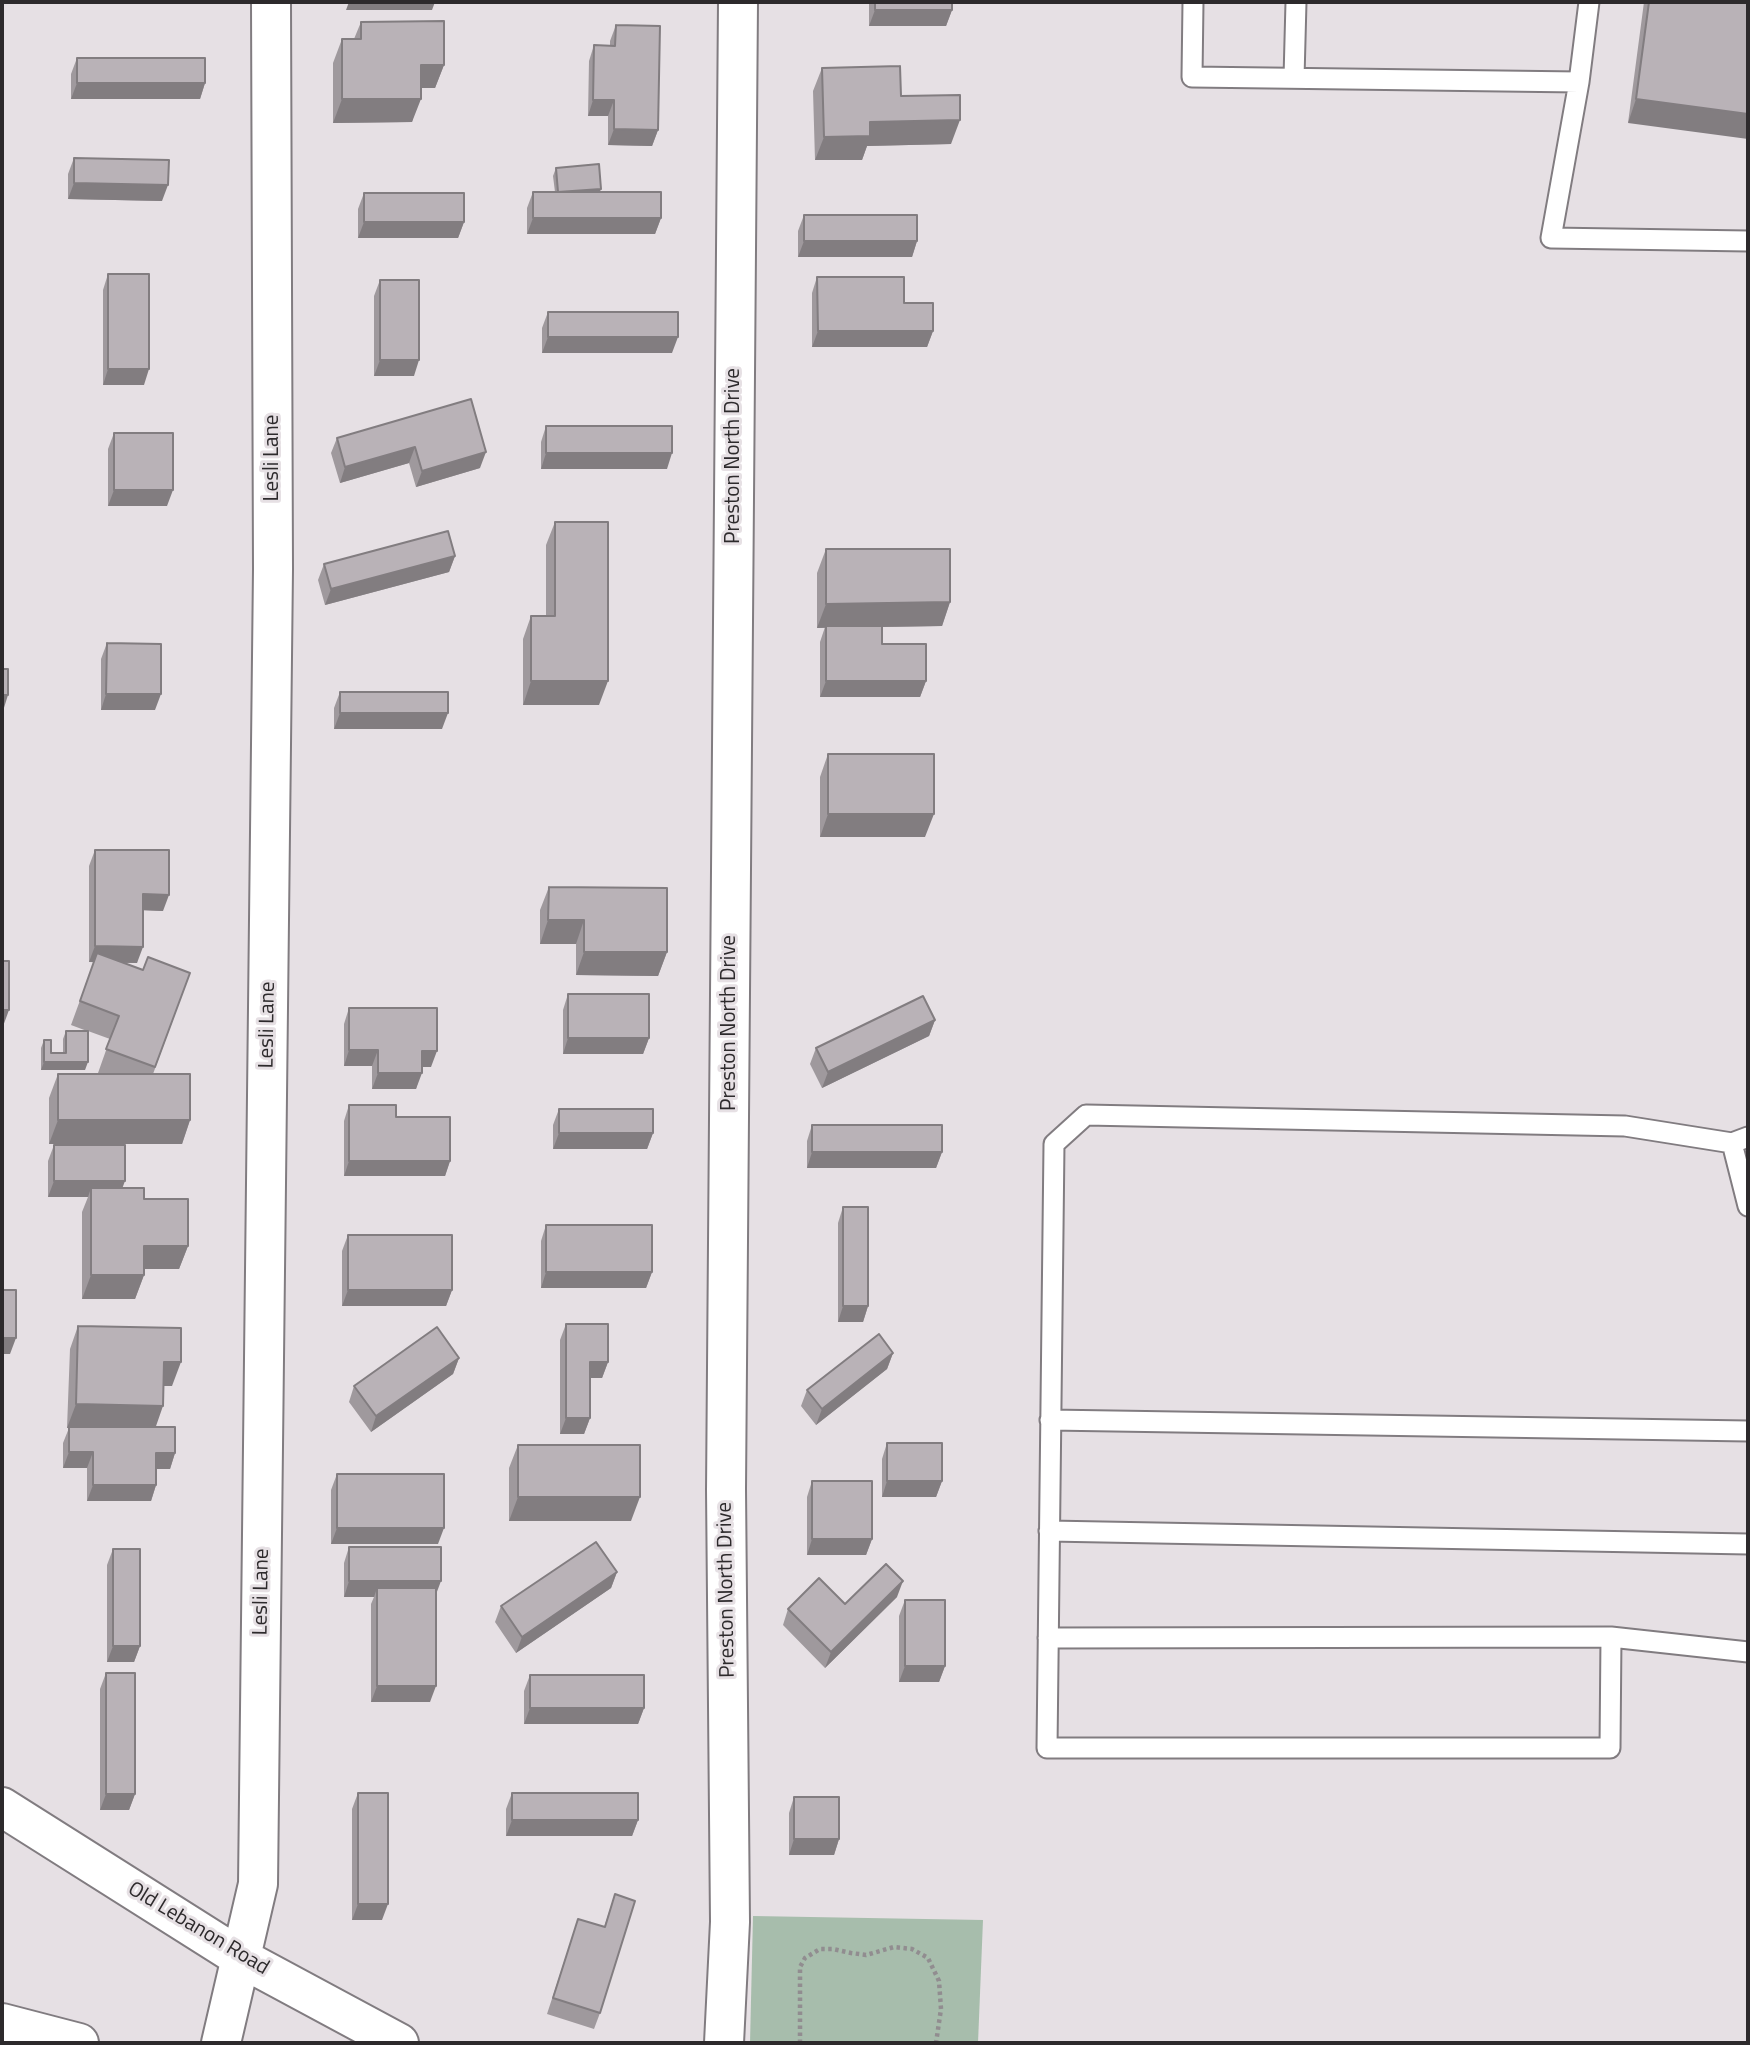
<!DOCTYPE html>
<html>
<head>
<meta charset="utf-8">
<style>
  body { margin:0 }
  #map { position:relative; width:1750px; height:2045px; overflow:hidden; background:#e6e0e4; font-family:"Titillium Web",sans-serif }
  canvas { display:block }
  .frame { position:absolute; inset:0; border:4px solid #2d2a2c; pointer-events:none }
</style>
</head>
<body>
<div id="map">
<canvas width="1750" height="2045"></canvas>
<div class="frame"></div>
</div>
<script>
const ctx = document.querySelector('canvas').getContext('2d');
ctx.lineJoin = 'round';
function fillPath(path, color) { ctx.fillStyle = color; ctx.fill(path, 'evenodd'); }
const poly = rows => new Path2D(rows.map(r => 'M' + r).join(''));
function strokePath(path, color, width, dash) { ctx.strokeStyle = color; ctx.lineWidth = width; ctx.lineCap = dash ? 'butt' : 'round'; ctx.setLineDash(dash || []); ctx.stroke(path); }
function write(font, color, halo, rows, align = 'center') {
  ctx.font = font + ' "Titillium Web",sans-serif'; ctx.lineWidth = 6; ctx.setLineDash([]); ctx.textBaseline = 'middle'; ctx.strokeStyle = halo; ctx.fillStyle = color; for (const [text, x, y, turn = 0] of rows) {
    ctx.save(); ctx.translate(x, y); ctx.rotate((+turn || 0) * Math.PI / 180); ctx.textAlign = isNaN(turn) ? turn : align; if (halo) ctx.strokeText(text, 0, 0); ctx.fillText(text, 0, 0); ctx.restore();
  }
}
fillPath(poly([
  [753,1916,983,1920,978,2043,750,2043]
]), '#a7bdac');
const lane = poly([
  [1193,2,1192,77,1579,82],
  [1589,2,1579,82,1551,238,1748,241],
  [1294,78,1296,2],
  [1748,1137,1732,1143,1748,1206],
  [1732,1143,1625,1126,1086,1115,1054,1144,1047,1748,1610,1748,1611,1637,1748,1652],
  [1050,1420,1748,1431],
  [1049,1531,1748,1544],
  [1048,1638,1611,1637]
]);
const street = poly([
  [2,1807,241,1958,399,2043],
  [221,2043,258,1884,273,569,271,2],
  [724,2043,730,1922,726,1489,738,2]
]);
const secondary = poly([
  [2,2023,79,2043]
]);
strokePath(lane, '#817c80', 23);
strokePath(street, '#817c80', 42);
strokePath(secondary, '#817c80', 42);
strokePath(poly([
  [800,2043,800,1967,805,1958,820,1949,833,1949,851,1953,866,1955,894,1947,912,1949,928,1958,939,1981,941,2009,936,2043]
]), '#918d90', 4.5, [3.5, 3.5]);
strokePath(lane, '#fff', 19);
strokePath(street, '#fff', 38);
strokePath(secondary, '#fff', 38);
fillPath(poly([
  [869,2,952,2,952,10,946,26,869,26],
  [1644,2,1748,2,1628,123],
  [361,22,444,65,435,88,421,88,412,122,333,123,333,63,342,39,354,39],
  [616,25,658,130,652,146,608,145,608,116,588,116,589,61,594,45,610,46,610,41],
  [77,58,205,83,200,99,71,99,71,74],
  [822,68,901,96,951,144,867,146,862,160,815,160,813,91],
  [74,158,162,201,68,199,68,174],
  [556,168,600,192,661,218,655,234,527,234,527,208,533,192,555,192,553,176],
  [364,193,464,222,458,238,358,238,358,209],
  [804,215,917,241,912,257,798,257,798,231],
  [108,274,144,385,103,385,103,290],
  [817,277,904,303,933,331,927,347,812,347,812,293],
  [380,280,414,376,374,376,374,296],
  [548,312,672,353,542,353,542,328],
  [471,399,480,468,416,487,409,463,340,483,331,453,337,438],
  [546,426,667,469,541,469,541,442],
  [114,433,167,506,108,506,108,449],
  [555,522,599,705,523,705,523,639,531,616,546,616,546,545],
  [826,549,950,602,942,626,882,627,882,644,926,681,920,697,820,697,820,642,825,627,817,628,817,573],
  [455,556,449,572,325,605,318,580,324,564],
  [107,643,155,710,101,710,101,659],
  [340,692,442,729,334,729,334,708],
  [828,754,925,837,820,837,820,777],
  [95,850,163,911,143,910,137,963,124,963,143,970,190,973,153,1074,190,1120,182,1144,49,1144,49,1098,58,1074,101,1074,98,1073,110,1039,88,1031,85,1070,41,1070,41,1048,44,1040,51,1053,63,1053,63,1039,66,1031,87,1031,71,1025,94,962,89,962,89,866],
  [549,887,667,952,658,976,576,975,576,944,540,944,540,910],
  [568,994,649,1038,643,1054,563,1054,563,1010],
  [349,1008,431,1067,422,1067,416,1089,372,1089,372,1066,344,1066,344,1024],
  [935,1020,929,1036,822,1088,810,1064,816,1048],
  [349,1105,396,1117,450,1161,445,1176,344,1176,344,1121],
  [559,1109,653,1133,647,1149,553,1149,553,1125],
  [812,1125,942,1152,936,1168,807,1168,807,1141],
  [54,1145,122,1188,144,1199,188,1246,179,1269,144,1269,144,1275,135,1299,82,1299,82,1212,88,1197,48,1197,48,1161],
  [843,1207,868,1306,863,1322,838,1322,838,1223],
  [546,1225,652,1272,646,1288,541,1288,541,1241],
  [348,1235,452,1290,446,1306,342,1306,342,1251],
  [566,1324,608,1362,602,1378,590,1378,590,1418,584,1434,560,1434,560,1340],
  [78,1326,172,1386,164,1386,155,1427,175,1453,170,1469,156,1469,156,1485,151,1501,87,1501,87,1468,63,1468,63,1443,69,1428,67,1428,70,1349],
  [893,1353,887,1369,816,1425,801,1406,807,1390],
  [459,1358,453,1374,371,1432,349,1402,354,1386],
  [887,1443,942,1481,936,1497,882,1497,882,1459],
  [518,1445,631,1521,509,1521,509,1468],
  [337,1474,438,1544,331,1544,331,1490],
  [812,1481,872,1539,866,1555,807,1555,807,1497],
  [349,1547,436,1597,430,1702,371,1702,371,1604,374,1597,344,1597,344,1563],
  [113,1549,140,1646,134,1662,107,1662,107,1565],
  [617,1572,611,1588,516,1653,495,1622,501,1606],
  [897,1597,825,1668,783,1625,788,1609,845,1604],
  [905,1600,945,1666,939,1682,899,1682,899,1616],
  [106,1673,135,1794,129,1810,100,1810,100,1689],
  [530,1675,644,1708,638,1724,524,1724,524,1691],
  [358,1793,382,1920,352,1920,352,1809],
  [512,1793,638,1820,632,1836,506,1836,506,1809],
  [794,1797,839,1839,834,1855,789,1855,789,1813],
  [615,1894,600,2013,594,2029,547,2014,578,1919,604,1927]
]), '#9f999d');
fillPath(poly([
  [349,2,435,2,432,10,346,10],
  [875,10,952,10,946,26,869,26],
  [421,65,444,65,435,88,412,88],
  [77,83,205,83,200,99,71,99],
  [342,99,421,99,412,122,333,123],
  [1636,99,1748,114,1748,139,1628,123],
  [593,100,614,100,608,116,588,116],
  [960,120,951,144,867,146,862,160,815,160,824,137,870,122],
  [614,129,658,130,652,146,608,145],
  [74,183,168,185,162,201,68,199],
  [601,189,598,197,558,192],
  [533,218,661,218,655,234,527,234],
  [364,222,464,222,458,238,358,238],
  [804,241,917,241,912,257,798,257],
  [818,331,933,331,927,347,812,347],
  [548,337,678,337,672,353,542,353],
  [380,360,419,360,414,376,374,376],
  [108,369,149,369,144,385,103,385],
  [415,447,409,463,340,483,345,467],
  [486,452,480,468,416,487,422,471],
  [546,453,672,453,667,469,541,469],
  [114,490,173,490,167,506,108,506],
  [455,556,449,572,325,605,331,589],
  [950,602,942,626,817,628,826,604],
  [531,681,608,681,599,705,523,705],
  [826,681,926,681,920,697,820,697],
  [106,694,161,694,155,710,101,710],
  [2,695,8,695,3,711,2,711],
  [340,713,448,713,442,729,334,729],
  [828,814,934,814,925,837,820,837],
  [143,894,169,895,163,911,137,910],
  [548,920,584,920,576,944,540,944],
  [95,946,143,947,137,963,89,962],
  [584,952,667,952,658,976,576,975],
  [2,1010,9,1010,2,1029],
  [935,1020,929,1036,822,1088,828,1072],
  [568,1038,649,1038,643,1054,563,1054],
  [349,1050,378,1050,372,1066,344,1066],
  [422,1051,437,1051,431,1067,416,1067],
  [44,1062,88,1062,85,1070,41,1070],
  [378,1073,422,1073,416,1089,372,1089],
  [58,1120,190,1120,182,1144,49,1144],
  [559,1133,653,1133,647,1149,553,1149],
  [812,1152,942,1152,936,1168,807,1168],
  [349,1161,450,1161,445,1176,344,1176],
  [54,1181,125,1181,119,1197,91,1188,88,1197,48,1197],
  [144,1246,188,1246,179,1269,135,1269],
  [546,1272,652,1272,646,1288,541,1288],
  [91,1275,144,1275,135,1299,82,1299],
  [348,1290,452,1290,446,1306,342,1306],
  [843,1306,868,1306,863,1322,838,1322],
  [2,1338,16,1338,10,1354,2,1354],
  [893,1353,887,1369,816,1425,822,1409],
  [459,1358,453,1374,371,1432,376,1416],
  [164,1362,181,1362,172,1386,155,1386],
  [590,1362,608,1362,602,1378,584,1378],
  [76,1404,163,1406,155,1429,67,1428],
  [566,1418,590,1418,584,1434,560,1434],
  [69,1452,93,1452,87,1468,63,1468],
  [156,1453,175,1453,170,1469,151,1469],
  [887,1481,942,1481,936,1497,882,1497],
  [93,1485,156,1485,151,1501,87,1501],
  [518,1497,640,1497,631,1521,509,1521],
  [337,1528,444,1528,438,1544,331,1544],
  [812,1539,872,1539,866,1555,807,1555],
  [617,1572,611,1588,516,1653,522,1637],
  [349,1581,441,1581,435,1597,377,1588,374,1597,344,1597],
  [903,1581,897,1597,825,1668,831,1652],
  [113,1646,140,1646,134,1662,107,1662],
  [905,1666,945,1666,939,1682,899,1682],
  [377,1686,436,1686,430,1702,371,1702],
  [530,1708,644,1708,638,1724,524,1724],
  [106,1794,135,1794,129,1810,100,1810],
  [512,1820,638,1820,632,1836,506,1836],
  [794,1839,839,1839,834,1855,789,1855],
  [358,1904,388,1904,382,1920,352,1920]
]), '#827d80');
const building = poly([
  [875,2,952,2,952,10,875,10,875,2],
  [1649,2,1748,2,1748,114,1636,99,1649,2],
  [444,21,444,65,421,65,421,99,342,99,342,39,361,39,361,22,444,21],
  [616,25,660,26,658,130,614,129,614,100,593,100,594,45,615,46,616,25],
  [77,58,205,58,205,83,77,83,77,58],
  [900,66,901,96,960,95,960,120,870,122,870,136,824,137,822,68,900,66],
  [74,158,169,160,168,185,74,183,74,158],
  [599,164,601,189,558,192,556,168,599,164],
  [533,192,661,192,661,218,533,218,533,192],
  [364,193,464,193,464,222,364,222,364,193],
  [804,215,917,215,917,241,804,241,804,215],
  [108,274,149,274,149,369,108,369,108,274],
  [817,277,904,277,904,303,933,303,933,331,818,331,817,277],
  [380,280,419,280,419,360,380,360,380,280],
  [548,312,678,312,678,337,548,337,548,312],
  [471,399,486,452,422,471,415,447,345,467,337,438,471,399],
  [546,426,672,426,672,453,546,453,546,426],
  [114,433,173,433,173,490,114,490,114,433],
  [555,522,608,522,608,681,531,681,531,616,555,616,555,522],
  [448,531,455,556,331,589,324,564,448,531],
  [826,549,950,549,950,602,826,604,826,549],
  [826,626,882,626,882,644,926,644,926,681,826,681,826,626],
  [107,643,161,644,161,694,106,694,107,643],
  [2,669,8,669,8,695,2,695,2,669],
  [340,692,448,692,448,713,340,713,340,692],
  [828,754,934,754,934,814,828,814,828,754],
  [95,850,169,850,169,895,143,894,143,947,95,946,95,850],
  [549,887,667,888,667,952,584,952,584,920,548,920,549,887],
  [97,953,143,970,148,957,190,973,155,1067,106,1049,119,1016,80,1001,97,953],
  [2,961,9,961,9,1010,2,1010,2,961],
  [568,994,649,994,649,1038,568,1038,568,994],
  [923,996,935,1020,828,1072,816,1048,923,996],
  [349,1008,437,1008,437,1051,422,1051,422,1073,378,1073,378,1050,349,1050,349,1008],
  [2,1030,3,1030,3,1063,2,1063,2,1030],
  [66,1031,88,1031,88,1062,44,1062,44,1040,51,1040,51,1053,66,1053,66,1031],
  [58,1074,190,1074,190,1120,58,1120,58,1074],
  [349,1105,396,1105,396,1117,450,1117,450,1161,349,1161,349,1105],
  [559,1109,653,1109,653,1133,559,1133,559,1109],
  [812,1125,942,1125,942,1152,812,1152,812,1125],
  [54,1145,125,1145,125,1181,54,1181,54,1145],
  [91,1188,144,1188,144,1199,188,1199,188,1246,144,1246,144,1275,91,1275,91,1188],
  [843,1207,868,1207,868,1306,843,1306,843,1207],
  [546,1225,652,1225,652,1272,546,1272,546,1225],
  [348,1235,452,1235,452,1290,348,1290,348,1235],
  [2,1290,16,1290,16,1338,2,1338,2,1290],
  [566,1324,608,1324,608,1362,590,1362,590,1418,566,1418,566,1324],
  [78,1326,181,1328,181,1362,164,1362,163,1406,76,1404,78,1326],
  [437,1327,459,1358,376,1416,354,1386,437,1327],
  [879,1334,893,1353,822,1409,807,1390,879,1334],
  [69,1427,175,1427,175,1453,156,1453,156,1485,93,1485,93,1452,69,1452,69,1427],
  [887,1443,942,1443,942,1481,887,1481,887,1443],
  [518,1445,640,1445,640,1497,518,1497,518,1445],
  [337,1474,444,1474,444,1528,337,1528,337,1474],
  [812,1481,872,1481,872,1539,812,1539,812,1481],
  [596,1542,617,1572,522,1637,501,1606,596,1542],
  [349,1547,441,1547,441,1581,349,1581,349,1547],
  [113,1549,140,1549,140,1646,113,1646,113,1549],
  [886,1564,903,1581,831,1652,788,1609,819,1578,845,1604,886,1564],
  [377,1588,436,1588,436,1686,377,1686,377,1588],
  [905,1600,945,1600,945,1666,905,1666,905,1600],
  [106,1673,135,1673,135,1794,106,1794,106,1673],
  [530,1675,644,1675,644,1708,530,1708,530,1675],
  [358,1793,388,1793,388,1904,358,1904,358,1793],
  [512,1793,638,1793,638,1820,512,1820,512,1793],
  [794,1797,839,1797,839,1839,794,1839,794,1797],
  [615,1894,635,1901,600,2013,553,1998,578,1919,605,1927,615,1894]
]);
fillPath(building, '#b9b2b7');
strokePath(building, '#827d80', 2);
write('21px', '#2d2a2c', '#e6e0e4', [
  ["Preston North Drive",734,456,-90],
  ["Lesli Lane",273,458,-90],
  ["Preston North Drive",730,1023,-90],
  ["Lesli Lane",268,1025,-89],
  ["Preston North Drive",727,1590,-91],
  ["Lesli Lane",262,1592,-89],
  ["Old Lebanon Road",198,1929,31]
]);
</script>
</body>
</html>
